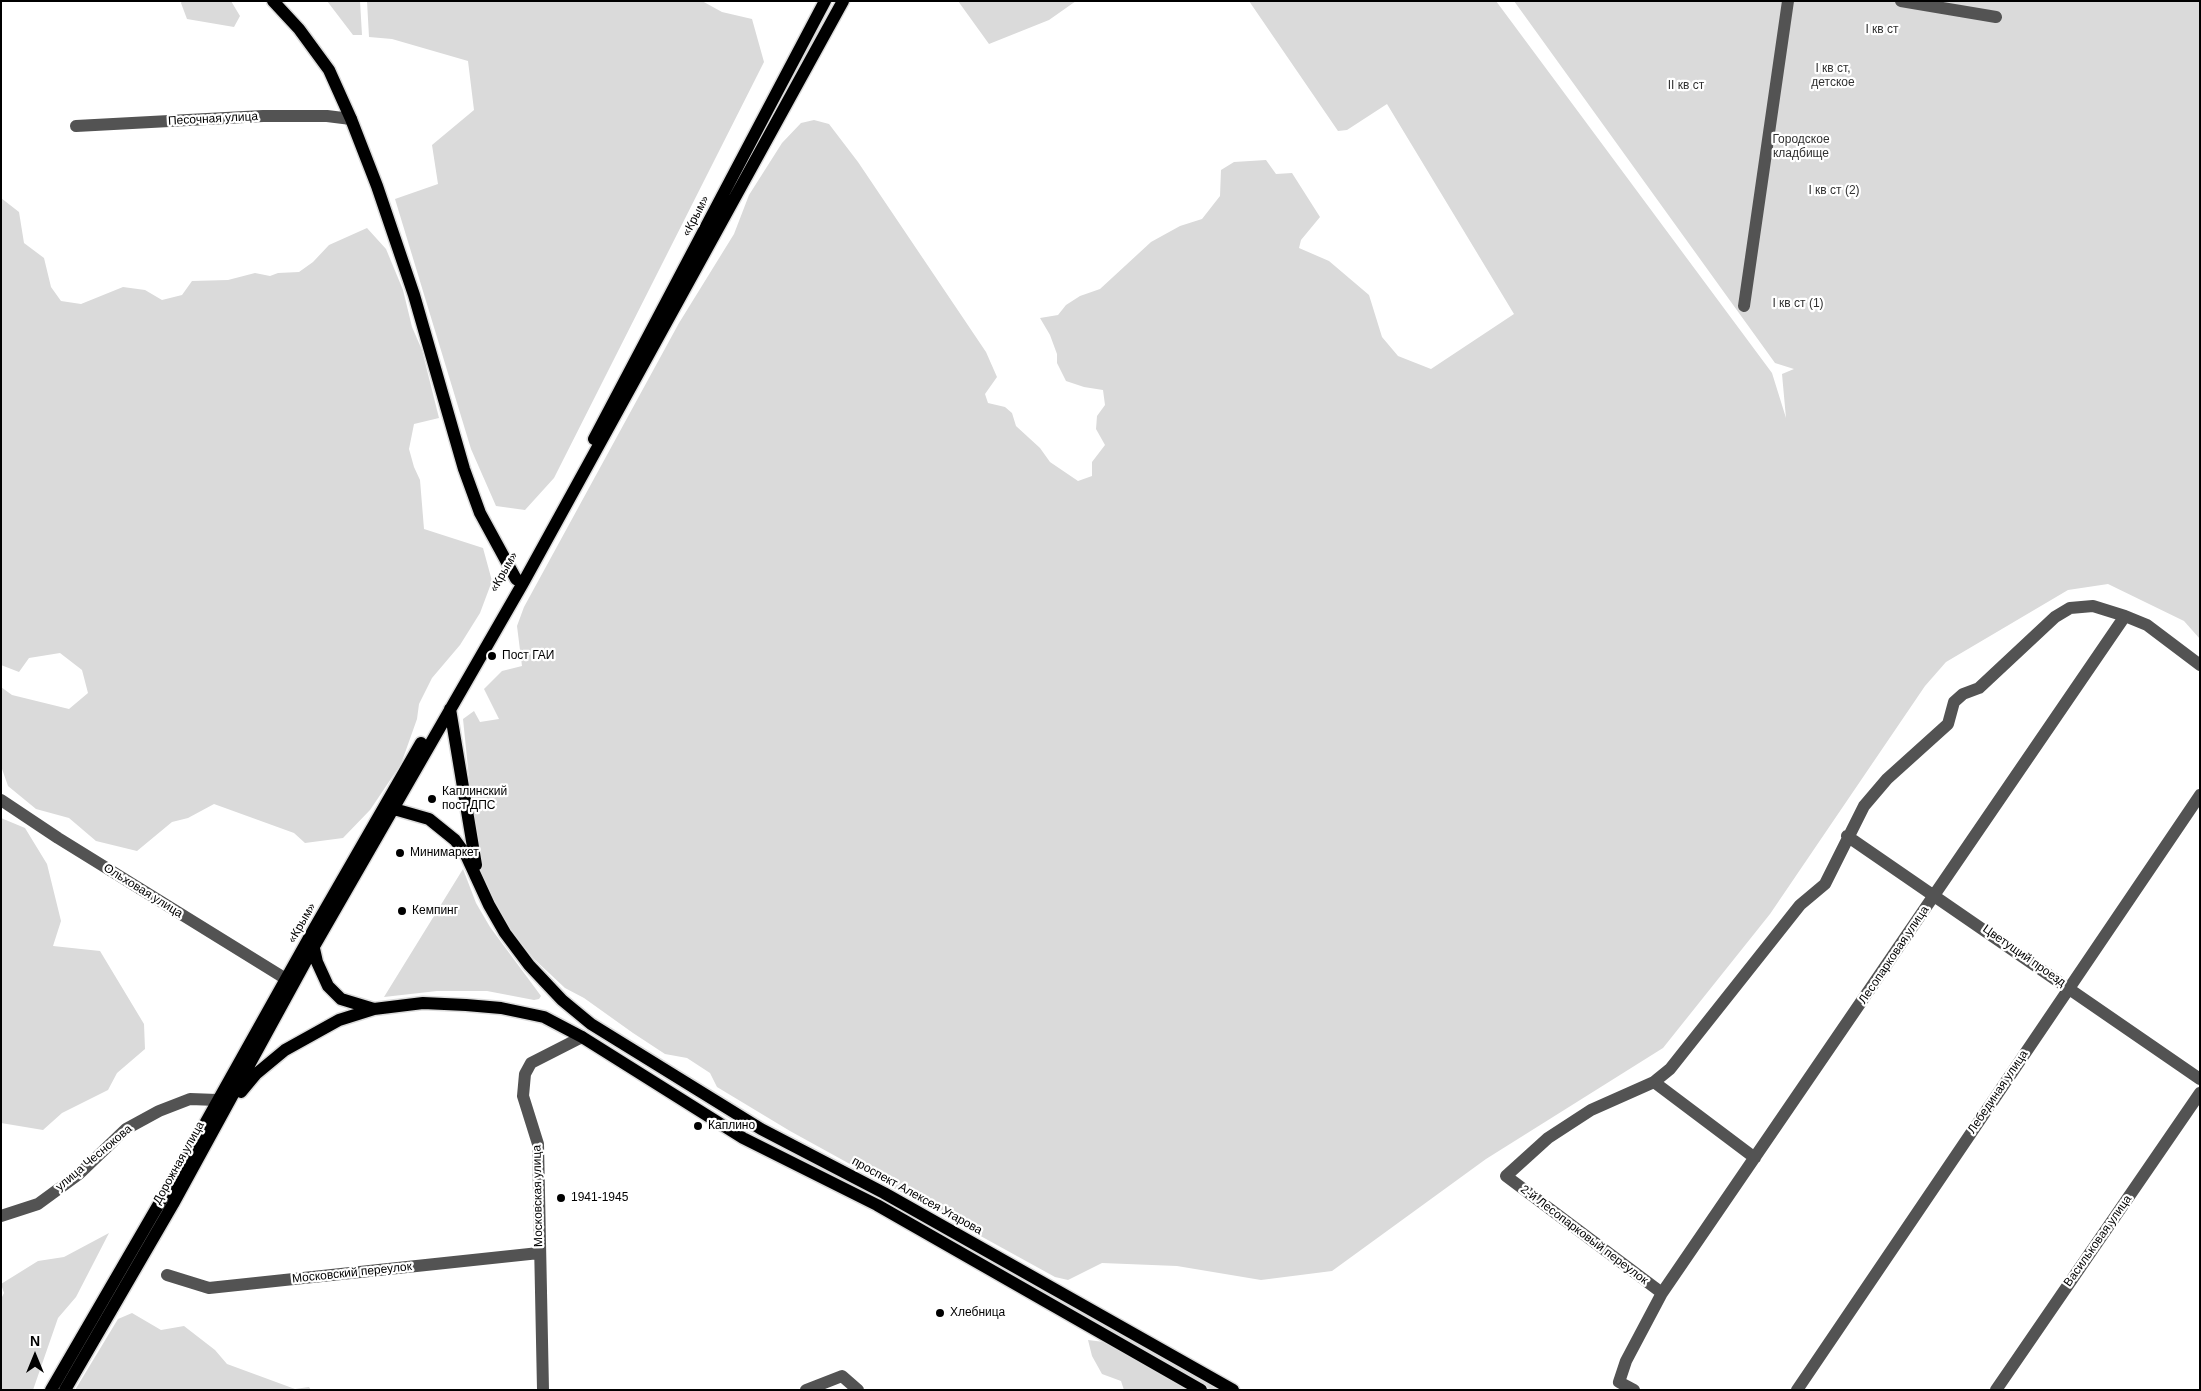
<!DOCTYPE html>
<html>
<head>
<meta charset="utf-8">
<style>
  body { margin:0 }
  #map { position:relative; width:2201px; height:1391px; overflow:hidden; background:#fff; font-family:Helvetica,sans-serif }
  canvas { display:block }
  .frame { position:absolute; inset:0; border:2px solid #000; pointer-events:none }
  .north { position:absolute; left:10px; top:1331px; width:50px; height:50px; -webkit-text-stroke:4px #fff; paint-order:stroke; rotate:0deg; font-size:14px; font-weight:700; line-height:20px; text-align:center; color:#000 }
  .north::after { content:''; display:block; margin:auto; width:18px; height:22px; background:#000; clip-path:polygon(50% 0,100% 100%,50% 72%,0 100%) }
</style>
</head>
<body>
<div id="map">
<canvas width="2201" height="1391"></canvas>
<div class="frame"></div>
<div class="north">N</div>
</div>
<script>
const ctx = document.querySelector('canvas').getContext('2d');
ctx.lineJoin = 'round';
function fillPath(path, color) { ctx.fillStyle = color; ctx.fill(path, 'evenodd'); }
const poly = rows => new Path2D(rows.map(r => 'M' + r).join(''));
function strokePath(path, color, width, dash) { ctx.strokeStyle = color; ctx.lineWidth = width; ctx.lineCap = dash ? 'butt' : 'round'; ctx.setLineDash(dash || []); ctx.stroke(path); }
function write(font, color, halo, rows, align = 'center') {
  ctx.font = font + ' Helvetica,sans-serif'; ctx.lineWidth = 4.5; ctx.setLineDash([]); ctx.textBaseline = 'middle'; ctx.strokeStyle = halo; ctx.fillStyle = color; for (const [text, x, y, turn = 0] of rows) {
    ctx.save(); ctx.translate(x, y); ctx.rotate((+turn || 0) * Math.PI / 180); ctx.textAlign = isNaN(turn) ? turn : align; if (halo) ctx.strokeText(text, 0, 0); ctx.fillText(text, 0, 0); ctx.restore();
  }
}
fillPath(poly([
  [182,1,231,1,240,16,234,27,187,19,181,3],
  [327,1,360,1,362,35,353,35],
  [367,1,702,1,722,12,752,19,764,62,554,478,525,510,496,506,471,449,395,199,438,184,432,145,474,110,468,61,392,39,369,37],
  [958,1,1076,1,1049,20,989,44],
  [1249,1,1496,1,1772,373,1786,418,1782,374,1794,369,1775,363,1514,1,2200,1,2200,639,2184,621,2108,584,2068,590,1946,662,1925,686,1770,914,1663,1048,1486,1159,1332,1271,1261,1280,1177,1266,1102,1263,1068,1280,1055,1277,790,1131,717,1087,710,1073,687,1058,665,1054,633,1033,584,998,565,988,534,959,502,919,488,893,478,866,463,719,474,711,480,722,499,719,484,689,502,671,522,666,517,626,524,607,679,323,734,234,749,195,782,143,801,123,814,120,829,124,858,162,986,352,997,377,985,394,988,403,1005,407,1012,413,1016,426,1040,448,1050,462,1078,481,1092,476,1092,462,1105,445,1096,429,1097,416,1105,405,1103,390,1084,387,1066,381,1057,363,1057,354,1050,335,1040,318,1058,315,1066,305,1080,296,1100,289,1151,242,1180,226,1202,219,1220,196,1221,170,1234,162,1266,160,1276,174,1292,173,1320,217,1301,240,1299,248,1329,261,1369,295,1382,337,1398,356,1431,369,1514,314,1387,104,1347,130,1338,131],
  [1,198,19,212,24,243,44,258,51,287,61,301,81,304,123,287,145,290,162,300,182,295,192,281,228,280,255,273,270,276,278,273,299,272,313,262,329,245,367,228,386,249,403,290,412,327,422,350,439,418,414,424,409,449,414,467,420,480,424,529,483,548,492,581,480,613,460,645,432,678,419,704,417,719,401,764,370,810,343,838,305,843,294,833,214,804,188,818,172,822,137,851,96,841,69,818,36,809,8,786,1,766,1,687,12,695,69,709,88,693,82,670,60,653,29,658,19,672,1,665],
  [1,818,25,828,47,864,61,921,53,946,100,951,144,1024,145,1049,117,1073,108,1090,62,1113,43,1130,1,1123],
  [463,869,476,903,490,927,541,996,539,999,534,1000,487,991,437,991,384,997],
  [897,1206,1220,1390,1211,1390,1143,1351,899,1211],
  [109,1233,76,1297,58,1318,33,1390,1,1390,1,1299,4,1293,1,1284,38,1261,64,1257],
  [132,1313,161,1330,184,1326,215,1350,227,1364,295,1389,309,1387,311,1390,75,1390,118,1319],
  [1088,1340,1104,1342,1187,1390,1124,1390,1121,1381,1102,1374,1092,1356]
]), '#dadada');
const major = poly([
  [273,1,299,29,329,70,351,119,377,186,414,295,464,469,480,513,516,579,523,583],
  [594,439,825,1],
  [450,709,476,865],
  [387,807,429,819,455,840,466,855,489,905,505,933,529,965,562,1000,591,1024,761,1129,884,1193,1233,1390],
  [313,944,317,962,328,986,341,999,374,1009],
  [241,1092,256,1074,285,1050,339,1020,374,1009,423,1003,466,1005,501,1008,544,1017,582,1037,743,1138,877,1205,1201,1390],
  [51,1390,192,1147,314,929,421,743],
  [65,1390,173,1204,313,948,523,583,843,1]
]);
strokePath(major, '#dbdbdb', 15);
strokePath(poly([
  [1901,1,1996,17],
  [76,126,263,116,327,116,351,119],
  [1744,306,1788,1],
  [1,800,58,838,286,979],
  [1847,836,2200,1079],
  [1654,1082,1755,1158],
  [1,1216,38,1204,79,1174,126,1129,159,1111,190,1099,217,1100],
  [167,1275,209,1288,539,1253],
  [1662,1293,1506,1176,1548,1138,1591,1110,1654,1082,1670,1069,1800,905,1825,884,1864,806,1887,779,1948,724,1954,702,1963,694,1979,688,2055,617,2070,608,2093,606,2125,616,2147,625,2200,665],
  [543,1390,538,1144,523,1096,525,1074,531,1063,582,1037],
  [806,1390,842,1376,858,1390],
  [1634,1390,1619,1382,1626,1361,1662,1293,2125,616],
  [1797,1390,2200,795],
  [1996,1390,2200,1093]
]), '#535353', 12);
strokePath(major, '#000', 12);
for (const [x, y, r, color] of [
  [492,656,5,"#000"],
  [432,799,5,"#000"],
  [400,853,5,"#000"],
  [402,911,5,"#000"],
  [698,1126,5,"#000"],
  [561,1198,5,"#000"],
  [940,1313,5,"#000"]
]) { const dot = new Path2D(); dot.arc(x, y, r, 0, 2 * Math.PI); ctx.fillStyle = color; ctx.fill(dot); strokePath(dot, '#fff', 2); }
write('12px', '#313131', '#fff', [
  ["I кв ст",1882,30],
  ["I кв ст,",1833,69],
  ["детское",1833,83],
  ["II кв ст",1686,86],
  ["Городское",1801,140],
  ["кладбище",1801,154],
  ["I кв ст (2)",1834,191],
  ["I кв ст (1)",1798,304]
]);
write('12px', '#000', '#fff', [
  ["Песочная улица",213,119,-3],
  ["«Крым»",696,216,-62],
  ["«Крым»",504,572,-60],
  ["Ольховая улица",143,891,32],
  ["«Крым»",302,923,-60],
  ["Лесопарковая улица",1894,955,-56],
  ["Цветущий проезд",2024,956,35],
  ["Лебединая улица",1998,1092,-56],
  ["улица Чеснокова",94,1158,-40],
  ["Дорожная улица",179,1163,-61],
  ["Московская улица",538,1196,-91],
  ["проспект Алексея Угарова",917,1196,29],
  ["2-й Лесопарковый переулок",1584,1235,37],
  ["Васильковая улица",2098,1241,-55],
  ["Московский переулок",352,1273,-6]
]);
write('12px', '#000', '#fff', [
  ["Пост ГАИ",502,656],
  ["Каплинский",442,792],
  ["пост ДПС",442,806],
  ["Минимаркет",410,853],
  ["Кемпинг",412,911],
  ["Каплино",708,1126],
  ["1941-1945",571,1198],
  ["Хлебница",950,1313]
], 'left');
</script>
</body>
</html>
